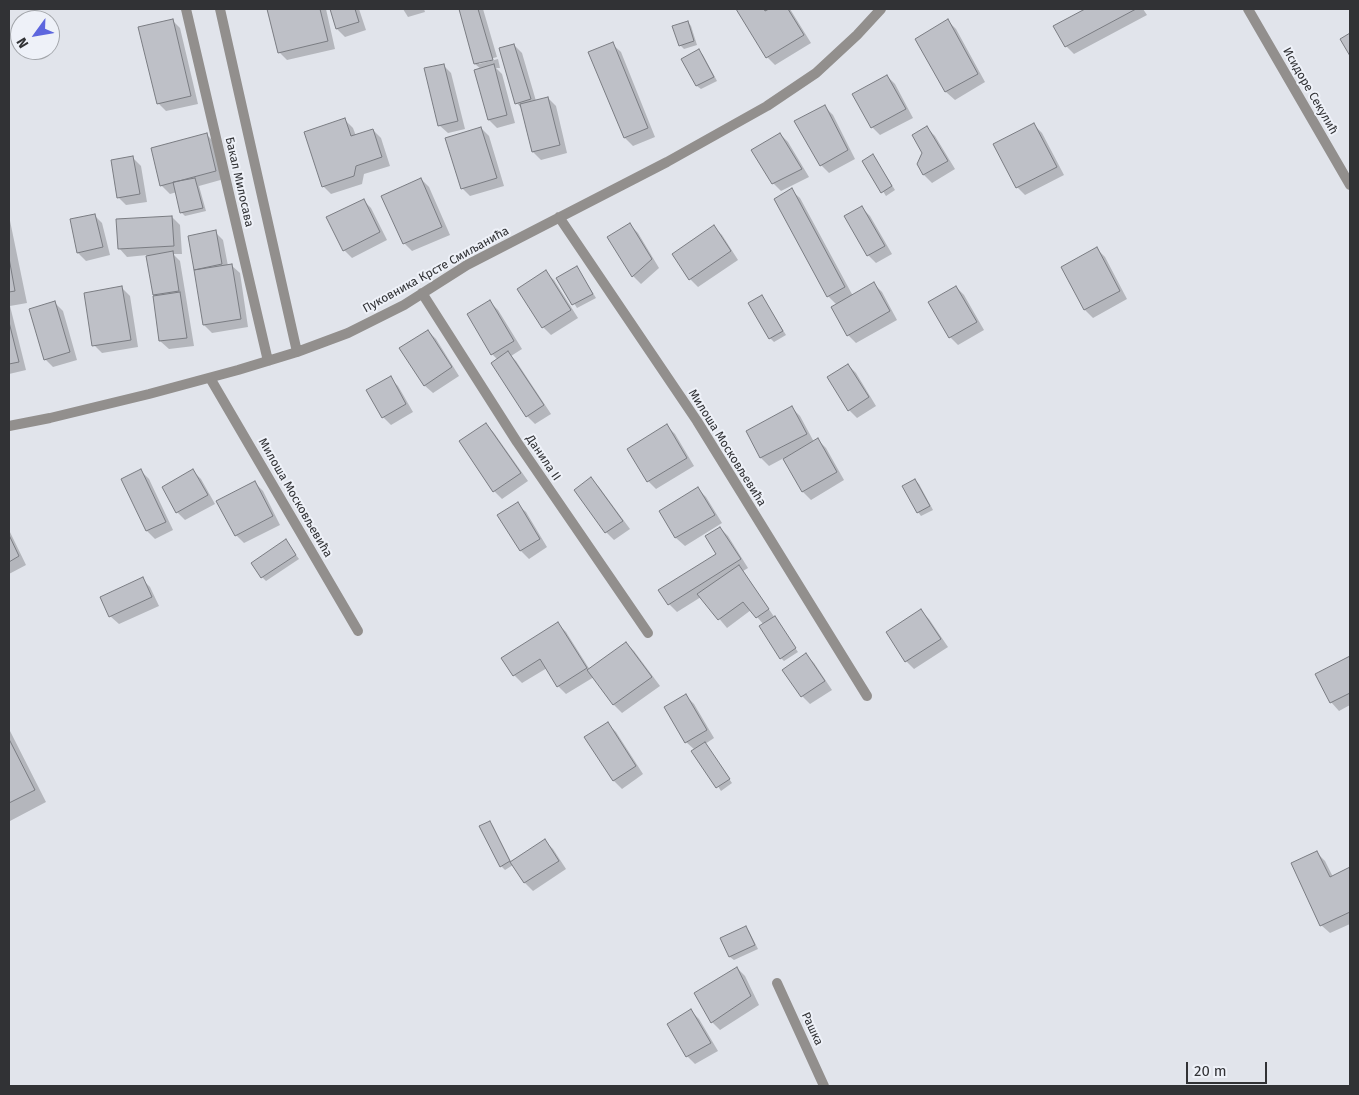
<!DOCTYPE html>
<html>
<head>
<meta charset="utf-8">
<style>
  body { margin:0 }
  #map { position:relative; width:1359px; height:1095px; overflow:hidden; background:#e1e4eb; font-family:"Fira Sans",sans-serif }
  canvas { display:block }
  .frame { position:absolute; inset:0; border:10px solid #313235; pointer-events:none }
  .north { position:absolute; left:10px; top:10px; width:50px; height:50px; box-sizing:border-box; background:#eef1f8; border:1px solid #a2a5aa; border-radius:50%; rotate:238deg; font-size:14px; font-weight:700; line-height:20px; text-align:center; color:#313235 }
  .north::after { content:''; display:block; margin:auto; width:18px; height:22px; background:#5d66de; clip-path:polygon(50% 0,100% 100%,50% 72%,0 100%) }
  .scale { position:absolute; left:1186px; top:1062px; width:81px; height:22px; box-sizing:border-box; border:2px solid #313235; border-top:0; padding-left:6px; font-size:15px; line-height:18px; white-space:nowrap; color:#313235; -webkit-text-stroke:4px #eef1f8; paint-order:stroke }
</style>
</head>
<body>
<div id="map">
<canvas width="1359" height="1095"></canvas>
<div class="frame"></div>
<div class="north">N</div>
<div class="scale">20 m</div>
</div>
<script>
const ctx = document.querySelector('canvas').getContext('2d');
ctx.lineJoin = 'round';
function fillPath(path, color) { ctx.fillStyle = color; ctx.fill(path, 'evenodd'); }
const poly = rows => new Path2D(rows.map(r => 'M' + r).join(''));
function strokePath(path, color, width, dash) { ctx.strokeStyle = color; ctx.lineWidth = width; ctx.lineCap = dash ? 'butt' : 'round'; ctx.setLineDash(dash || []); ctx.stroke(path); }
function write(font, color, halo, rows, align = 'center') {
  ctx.font = font + ' "Fira Sans",sans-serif'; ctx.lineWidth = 4; ctx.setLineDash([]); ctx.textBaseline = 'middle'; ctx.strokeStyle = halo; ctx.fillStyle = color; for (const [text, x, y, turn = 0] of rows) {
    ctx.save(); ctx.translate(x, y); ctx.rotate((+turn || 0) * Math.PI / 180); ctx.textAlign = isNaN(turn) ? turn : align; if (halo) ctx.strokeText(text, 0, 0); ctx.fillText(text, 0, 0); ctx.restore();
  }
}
fillPath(poly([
  [268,9,326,9,335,49,287,60,279,52],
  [331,9,359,9,366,30,345,37,337,29],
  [403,9,424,9,425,12,408,17],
  [460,9,483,9,497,57,479,62,479,64,498,59,500,68,496,68,502,74,515,123,497,128,489,120,481,69,475,64],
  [738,9,766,9,767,11,771,9,790,9,811,43,775,65,767,57],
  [1088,9,1143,9,1147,15,1074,54,1066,46,1055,26],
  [172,20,180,28,198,104,166,111,158,103],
  [948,21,956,29,985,82,955,100,946,92,917,39],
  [688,22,691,26,697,45,684,49,680,45],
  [612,44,621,52,655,137,633,146,625,138],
  [514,45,522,53,536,101,548,98,556,106,567,153,541,160,533,152,522,109,517,103],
  [699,51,703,55,717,81,701,89,697,86,683,59],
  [443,65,451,73,465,129,448,133,439,125],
  [887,76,895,84,913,118,880,135,872,127],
  [825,107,833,115,855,159,829,173,821,165],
  [345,120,353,128,356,136,373,130,381,138,390,166,364,174,362,184,331,194,323,186],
  [1034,125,1042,133,1064,175,1025,195,1017,187],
  [481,128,489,136,504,186,470,196,462,188],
  [927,128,935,136,955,169,932,183,924,175,918,164,924,153],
  [780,134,788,142,809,177,781,191,773,183],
  [207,135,215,143,224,179,199,186,206,211,185,216,181,212,177,192,170,194,161,185],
  [133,158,141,166,147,202,126,205,118,197],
  [876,160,895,190,886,196,864,161],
  [421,179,429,187,450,235,412,251,404,243],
  [791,190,800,198,853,296,874,284,882,292,897,320,856,343,848,335,837,305,828,296,775,199],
  [363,200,371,208,387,240,352,258,344,250],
  [862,208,870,216,892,254,876,263,868,255],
  [94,215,102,223,110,255,86,261,78,253],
  [9,216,27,303,10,306,26,370,9,374],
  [172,217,180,225,182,254,173,254,180,261,194,346,169,349,160,341,147,255,127,257,119,248],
  [630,225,638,233,659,268,641,284,633,276],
  [714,227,722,235,738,260,698,287,690,279],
  [215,232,223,240,228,266,231,265,240,273,248,327,212,333,204,325,189,237],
  [1097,249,1105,257,1127,299,1093,318,1085,310,1062,267],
  [577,267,596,298,577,308,558,278],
  [545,272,554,280,578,318,551,335,543,327,519,289],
  [956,287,964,295,984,330,958,345,950,337],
  [122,288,130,296,138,347,102,353,94,345],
  [762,296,786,335,774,342,770,338],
  [490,302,498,310,522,349,511,356,516,361,551,414,535,424,527,416,498,360,492,354],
  [55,303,63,311,77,360,53,367,45,359],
  [428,331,436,339,459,376,433,393,424,385],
  [848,365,856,373,876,406,857,418,849,410],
  [390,378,398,386,413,412,391,425,383,417],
  [792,408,800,416,814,442,818,440,826,448,844,480,811,500,803,492,784,458,769,466,761,458,747,431],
  [486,424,494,433,528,481,502,499,494,491],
  [667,426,675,434,694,466,656,489,648,481,629,449],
  [141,471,149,479,173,530,155,539,147,531,123,479],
  [193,471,201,479,215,504,185,520,177,512],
  [591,479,599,487,630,529,614,540,606,532,576,490],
  [915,480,919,484,933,510,921,516,918,512],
  [255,483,263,491,280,525,244,543,236,535],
  [698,489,706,497,722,523,685,546,676,538,661,512],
  [517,504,526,512,547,547,529,559,521,551,499,515],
  [720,528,728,536,748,568,743,571,798,652,784,661,781,658,764,625,751,610,727,628,701,597,677,612,669,604,718,554],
  [9,530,26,565,9,574],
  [286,541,299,559,266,581,262,577],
  [142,579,150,587,159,606,119,624,110,616],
  [921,611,929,619,948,647,914,669,906,661,888,633],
  [558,624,566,632,590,670,626,643,634,651,660,686,622,713,614,705,594,677,566,694,558,686,547,668,522,683,514,675],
  [806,655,814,663,832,690,810,704,802,696],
  [1350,658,1350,705,1339,711,1331,702,1317,675],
  [686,696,694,704,714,738,705,744,732,783,721,791,695,750,686,742],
  [608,724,616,732,643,774,622,789,614,781,586,738],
  [9,729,46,802,10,821,9,820],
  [490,822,493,826,511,862,545,841,553,849,566,869,533,891,525,883,513,865,505,870,501,866],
  [1317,853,1325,861,1333,877,1350,869,1350,924,1330,933,1321,925],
  [745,927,749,931,758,949,734,960,730,957,722,939],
  [737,968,745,976,759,1005,720,1030,712,1022],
  [691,1011,699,1019,718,1051,695,1064,687,1056]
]), '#0003');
const building = poly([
  [267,9,320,9,328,41,278,53,267,9],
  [330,9,355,9,359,22,336,29,330,9],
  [459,9,478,9,493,60,474,64,459,9],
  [736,9,764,9,765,11,769,9,788,9,804,35,766,58,736,9],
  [1085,9,1136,9,1065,47,1053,26,1085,9],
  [173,19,191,96,157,104,138,27,173,19],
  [948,19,978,74,945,92,915,39,948,19],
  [688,21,694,41,679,46,672,26,688,21],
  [1350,33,1350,56,1340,39,1350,33],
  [613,42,648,128,624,138,588,52,613,42],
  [514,44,531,99,515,104,499,48,514,44],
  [699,49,714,77,696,86,681,59,699,49],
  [444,64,458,121,438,126,424,68,444,64],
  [494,64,507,115,488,120,474,70,494,64],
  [887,75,906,109,871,128,852,94,887,75],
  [548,97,560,145,532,152,520,104,548,97],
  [825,105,848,150,820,166,794,121,825,105],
  [345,118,351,136,373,129,382,157,356,166,354,176,322,187,304,132,345,118],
  [1034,123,1057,167,1016,188,993,144,1034,123],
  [927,126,948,161,923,175,917,164,922,153,912,135,927,126],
  [481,127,497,178,461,189,445,138,481,127],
  [207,133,216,171,160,186,151,148,207,133],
  [780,133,802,169,772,184,751,150,780,133],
  [873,154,892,186,881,193,862,161,873,154],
  [133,156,140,194,117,198,111,160,133,156],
  [195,178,203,208,180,213,173,182,195,178],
  [421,178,442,227,403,244,381,196,421,178],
  [792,188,845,287,827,297,774,199,792,188],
  [364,199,380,232,343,251,326,217,364,199],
  [862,206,885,246,867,256,844,216,862,206],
  [95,214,103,247,77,253,70,219,95,214],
  [172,216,174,246,118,249,116,219,172,216],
  [630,223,652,259,632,277,607,237,630,223],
  [714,225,731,251,689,280,672,254,714,225],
  [216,230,222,264,194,270,188,236,216,230],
  [1097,247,1120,291,1084,310,1061,267,1097,247],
  [173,251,179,291,153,295,146,256,173,251],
  [9,258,15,291,9,292,9,258],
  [232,264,241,319,203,325,194,270,232,264],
  [577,266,593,294,572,305,556,278,577,266],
  [546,270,571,310,542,328,517,289,546,270],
  [874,282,890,311,847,336,831,307,874,282],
  [122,286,131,340,92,346,84,293,122,286],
  [956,286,977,322,949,338,928,302,956,286],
  [180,292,187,338,159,341,153,296,180,292],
  [762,295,783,331,769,339,748,303,762,295],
  [490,300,514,341,491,355,467,314,490,300],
  [55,301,70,352,44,360,29,309,55,301],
  [9,322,19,362,9,364,9,322],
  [428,330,452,367,424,386,399,348,428,330],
  [508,351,544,405,526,417,491,363,508,351],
  [848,364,869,397,848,411,827,377,848,364],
  [391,376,406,404,382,418,366,390,391,376],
  [792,406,807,434,760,458,746,431,792,406],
  [486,423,521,473,493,492,459,441,486,423],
  [667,424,687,458,647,482,627,449,667,424],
  [818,438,837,472,802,492,783,459,818,438],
  [141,469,166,522,146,531,121,479,141,469],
  [193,469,208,495,176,513,162,487,193,469],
  [591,477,623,521,605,533,574,490,591,477],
  [915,479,930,506,917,513,902,486,915,479],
  [255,481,273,516,235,536,216,501,255,481],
  [698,487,715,515,675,538,659,511,698,487],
  [518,502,540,539,520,551,497,515,518,502],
  [720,527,741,559,668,605,658,590,716,554,705,536,720,527],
  [9,535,19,556,9,562,9,535],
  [286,539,296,555,261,578,251,563,286,539],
  [739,565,769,609,756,618,743,602,718,620,697,594,739,565],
  [143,577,152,597,109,617,100,597,143,577],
  [921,609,941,639,905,662,886,632,921,609],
  [775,616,796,648,780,659,759,626,775,616],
  [558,622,587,668,557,687,540,659,513,676,501,658,558,622],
  [626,642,652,677,613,705,587,670,626,642],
  [806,653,825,681,801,697,782,670,806,653],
  [1350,656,1350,693,1330,703,1315,674,1350,656],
  [686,694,707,730,685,743,664,707,686,694],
  [608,722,636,766,613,781,584,737,608,722],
  [9,739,35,790,9,803,9,739],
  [705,742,730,779,716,788,691,751,705,742],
  [490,821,510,861,500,867,479,826,490,821],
  [545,839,559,861,524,883,510,862,545,839],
  [1317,851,1330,877,1350,867,1350,912,1320,926,1291,863,1317,851],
  [746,926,755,945,729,957,720,938,746,926],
  [737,967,751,996,711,1023,694,993,737,967],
  [691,1009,711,1043,686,1057,667,1024,691,1009]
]);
fillPath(building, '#bec0c7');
strokePath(building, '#7a7c82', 1);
strokePath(poly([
  [186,9,268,361],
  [220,9,297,352],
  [1248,9,1350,185],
  [559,217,697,421,867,696],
  [422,293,517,442,648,633],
  [210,378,358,631],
  [9,426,50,418,149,394,238,370,297,352,348,333,404,305,467,265,667,162,767,106,816,73,857,35,881,9],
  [777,983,824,1086]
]), '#928f8d', 10);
write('12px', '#313235', '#eef1f8', [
  ["Исидоре Секулић",1310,91,60],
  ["Бакал Милосава",239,182,77],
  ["Пуковника Крсте Смиљанића",436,270,-29],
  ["Милоша Московљевића",727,448,58],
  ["Данила II",543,458,56],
  ["Милоша Московљевића",295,498,60],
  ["Рашка",812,1029,65]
]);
</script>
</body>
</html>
